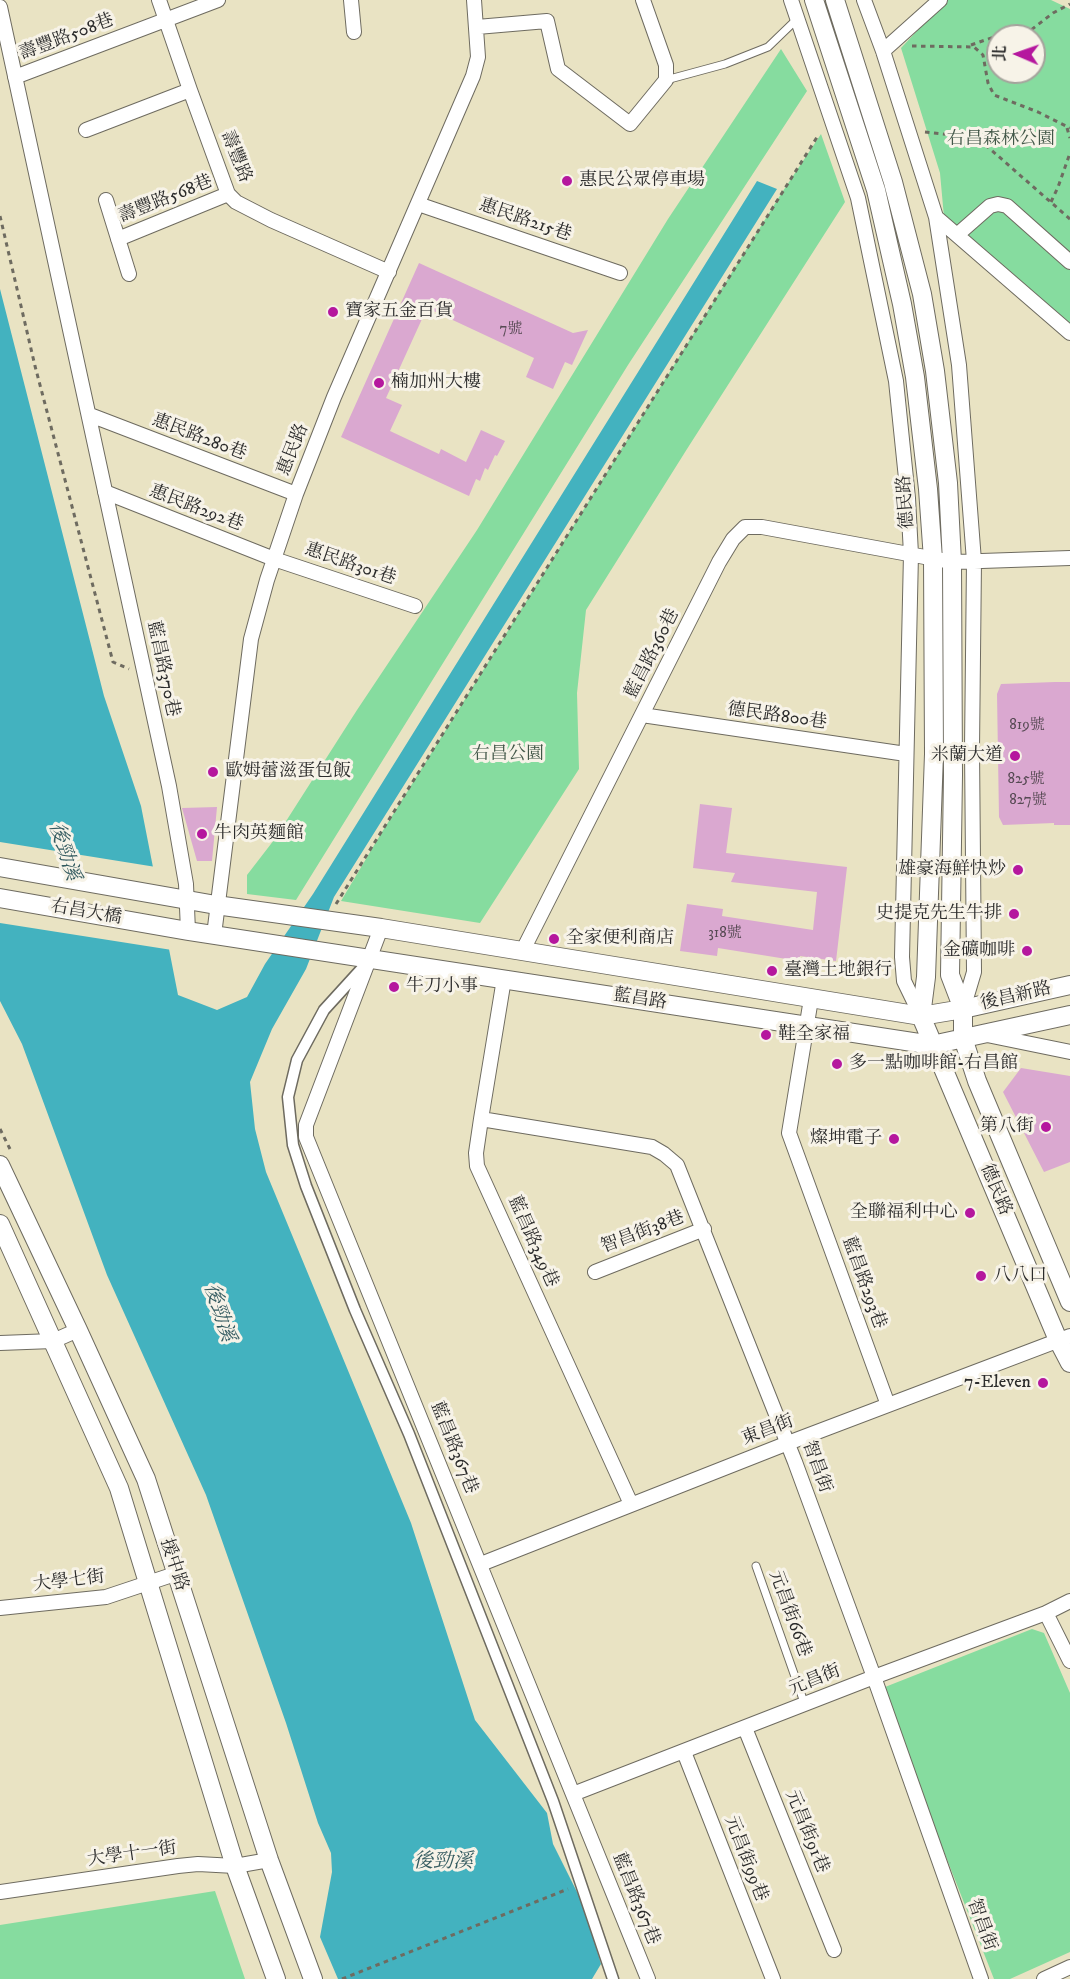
<!DOCTYPE html>
<html>
<head>
<meta charset="utf-8">
<style>
  body { margin:0 }
  #map { position:relative; width:1070px; height:1979px; overflow:hidden; background:#e9e3c3; font-family:"IM FELL DW Pica","Noto Serif TC",serif }
  canvas { display:block }
  .north { position:absolute; left:986px; top:24px; width:60px; height:60px; box-sizing:border-box; background:#f7f3e8; border:2px solid #a5a39c; border-radius:50%; rotate:272deg; font-size:16px; font-weight:700; line-height:24px; text-align:center; color:#2b2b2b }
  .north::after { content:''; display:block; margin:auto; width:21px; height:27px; background:#b5179e; clip-path:polygon(50% 0,100% 100%,50% 72%,0 100%) }
</style>
</head>
<body>
<div id="map">
<canvas width="1070" height="1979"></canvas>
<div class="north">北</div>
</div>
<script>
const ctx = document.querySelector('canvas').getContext('2d');
ctx.lineJoin = 'round';
function fillPath(path, color) { ctx.fillStyle = color; ctx.fill(path, 'evenodd'); }
const poly = rows => new Path2D(rows.map(r => 'M' + r).join(''));
function strokePath(path, color, width, dash) { ctx.strokeStyle = color; ctx.lineWidth = width; ctx.lineCap = dash ? 'butt' : 'round'; ctx.setLineDash(dash || []); ctx.stroke(path); }
function write(font, color, halo, rows, align = 'center') {
  ctx.font = font + ' "IM FELL DW Pica","Noto Serif TC",serif'; ctx.lineWidth = 6; ctx.setLineDash([]); ctx.textBaseline = 'middle'; ctx.strokeStyle = halo; ctx.fillStyle = color; for (const [text, x, y, turn = 0] of rows) {
    ctx.save(); ctx.translate(x, y); ctx.rotate((+turn || 0) * Math.PI / 180); ctx.textAlign = isNaN(turn) ? turn : align; if (halo) ctx.strokeText(text, 0, 0); ctx.fillText(text, 0, 0); ctx.restore();
  }
}
fillPath(poly([
  [946,0,1051,0,1070,9,1070,333,945,228,940,173,901,48],
  [998,36,1034,36,1034,72,998,72],
  [781,49,807,91,628,365,296,900,247,894,247,875,274,840,357,710,477,530,668,219],
  [821,134,845,202,687,449,586,610,577,693,579,769,480,923,341,901,382,832,781,194],
  [1032,1629,1044,1633,1070,1693,1070,1952,1010,1979,994,1979,880,1689],
  [215,1891,245,1979,0,1979,0,1925]
]), '#86dc9f');
fillPath(poly([
  [757,181,777,189,334,897,306,969,272,1029,250,1082,255,1129,266,1172,411,1523,475,1720,547,1813,553,1844,584,1906,601,1964,592,1979,338,1979,320,1937,332,1872,331,1853,318,1823,286,1723,206,1495,107,1275,22,1044,0,1001,0,289,104,696,141,806,178,995,217,1010,247,997,265,964,313,894]
]), '#43b2bf');
fillPath(poly([
  [0,842,156,867,172,950,0,923]
]), '#e9e3c3');
fillPath(poly([
  [419,263,573,333,588,330,572,365,565,362,553,389,526,377,534,358,427,308,386,398,402,405,390,431,439,454,441,449,466,462,481,430,505,441,497,456,495,455,488,470,485,468,480,481,476,479,469,496,341,437],
  [1055,682,1070,682,1070,825,1054,825,1054,823,1003,825,999,817,997,694,1001,684],
  [700,804,732,808,726,853,847,867,836,961,800,956,799,961,718,948,717,956,680,951,687,904,723,909,722,916,813,930,817,892,731,882,735,873,693,868],
  [217,807,212,861,197,861,182,808],
  [1021,1068,1070,1076,1070,1162,1044,1172,1003,1092]
]), '#daa8d0');
const service = poly([
  [666,80,725,64,768,47,797,19],
  [756,1566,805,1705]
]);
const pedestrian = poly([
  [365,965,324,1010,297,1060,288,1097,293,1145,306,1186,355,1310,409,1434,553,1801,613,1979]
]);
const minor = poly([
  [159,0,190,90,228,194,236,202,271,220,389,272],
  [351,0,354,32],
  [791,0,858,198,896,381,908,498,911,554,902,957,904,981,921,1016],
  [864,0,883,51,936,217,959,365,974,561,972,749,974,972,963,1009],
  [0,7,169,786,186,884,188,931],
  [477,27,547,21,558,69,630,124,666,80,666,65,643,0],
  [883,51,940,0],
  [15,77,218,0],
  [86,130,190,90],
  [106,200,129,274],
  [418,204,620,273],
  [936,217,1070,333],
  [957,235,990,206,998,204,1007,206,1070,262],
  [118,239,228,194],
  [90,415,296,494],
  [105,492,274,559,415,606],
  [642,715,906,754],
  [381,928,306,1125,306,1137,648,1979],
  [214,935,251,639,267,580,296,494,334,397,473,76,478,57,474,0],
  [522,952,719,562,733,539,745,527,762,527,952,562,1070,558],
  [504,979,481,1119,476,1153,477,1166,631,1504],
  [811,999,789,1133,888,1405],
  [987,1035,1070,1052],
  [481,1119,652,1147,664,1154,677,1165,795,1462,874,1677,981,1979],
  [595,1272,704,1229],
  [0,1343,53,1341,78,1330],
  [481,1564,788,1443,1070,1336],
  [0,1608,106,1597,175,1574],
  [1046,1613,1070,1661],
  [745,1728,834,1950],
  [684,1752,773,1979],
  [573,1794,874,1677,1046,1613,1070,1601],
  [0,1892,178,1866,198,1864,235,1866,269,1860],
  [1044,1979,1070,1967]
]);
const tertiary = poly([
  [814,0,876,190,902,304,915,377,928,489,933,559,934,754,926,977,921,1016,1058,1340,1070,1363],
  [835,0,893,182,922,294,935,371,948,483,952,562,953,775,950,975,963,1009,963,1038,977,1081,1070,1302],
  [0,867,216,905,381,928,921,1016,963,1009,1070,985],
  [0,898,188,931,932,1045,1070,1015],
  [0,1165,78,1330,146,1479,269,1860,313,1979],
  [0,1224,119,1488,235,1866,276,1979]
]);
strokePath(service, '#6e6b60', 9);
strokePath(pedestrian, '#6e6b60', 13);
strokePath(minor, '#6e6b60', 16);
strokePath(tertiary, '#6e6b60', 20);
strokePath(poly([
  [971,45,1011,31,1031,30,1053,13,1070,4],
  [912,46,974,47,983,55,988,83,994,95,1038,112,1070,128],
  [1067,128,1070,138],
  [925,132,972,137,981,141,1070,219],
  [1051,202,1058,187,1070,153],
  [0,216,35,366,113,662,129,669],
  [336,904,819,134],
  [0,1129,10,1149],
  [342,1979,568,1889]
]), '#6e6b60', 3, [4.5, 4.5]);
strokePath(service, '#fff', 7);
strokePath(pedestrian, '#fff', 10);
strokePath(minor, '#fff', 14);
strokePath(tertiary, '#fff', 18);
for (const [x, y, r, color] of [
  [567,181,6,"#b5179e"],
  [333,312,6,"#b5179e"],
  [379,383,6,"#b5179e"],
  [1015,756,6,"#b5179e"],
  [213,772,6,"#b5179e"],
  [202,834,6,"#b5179e"],
  [1018,870,6,"#b5179e"],
  [1014,914,6,"#b5179e"],
  [554,939,6,"#b5179e"],
  [1027,951,6,"#b5179e"],
  [772,971,6,"#b5179e"],
  [394,987,6,"#b5179e"],
  [766,1035,6,"#b5179e"],
  [837,1064,6,"#b5179e"],
  [1046,1127,6,"#b5179e"],
  [894,1139,6,"#b5179e"],
  [970,1213,6,"#b5179e"],
  [981,1276,6,"#b5179e"],
  [1043,1383,6,"#b5179e"]
]) { const dot = new Path2D(); dot.arc(x, y, r, 0, 2 * Math.PI); ctx.fillStyle = color; ctx.fill(dot); strokePath(dot, '#f7f3e8', 2); }
write('15px', '#574a54', null, [
  ["7號",511,330],
  ["819號",1027,726],
  ["825號",1026,780],
  ["827號",1028,801],
  ["318號",725,934]
]);
write('18px', '#2b2b2b', '#f7f3e8', [
  ["壽豐路508巷",67,38,-21],
  ["壽豐路",235,157,68],
  ["壽豐路568巷",166,200,-22],
  ["惠民路215巷",525,221,19],
  ["惠民路280巷",199,438,21],
  ["惠民路",294,450,-68],
  ["德民路",907,502,-94],
  ["惠民路292巷",196,509,21],
  ["惠民路301巷",350,565,19],
  ["藍昌路360巷",653,654,-63],
  ["藍昌路370巷",162,669,78],
  ["德民路800巷",777,717,8],
  ["右昌大橋",86,913,10],
  ["後昌新路",1016,997,-13],
  ["藍昌路",640,1000,9],
  ["德民路",995,1190,67],
  ["智昌街38巷",643,1233,-21],
  ["藍昌路349巷",532,1242,66],
  ["藍昌路293巷",863,1283,70],
  ["東昌街",768,1431,-21],
  ["藍昌路367巷",453,1448,68],
  ["智昌街",816,1467,70],
  ["援中路",173,1565,72],
  ["大學七街",69,1582,-7],
  ["元昌街66巷",789,1614,70],
  ["元昌街",815,1681,-22],
  ["元昌街91巷",806,1832,68],
  ["大學十一街",132,1855,-8],
  ["元昌街99巷",745,1859,69],
  ["藍昌路367巷",635,1899,68],
  ["智昌街",981,1925,70]
]);
write('18px', '#425748', '#f7f3e8', [
  ["右昌森林公園",1001,140],
  ["右昌公園",508,755]
]);
write('18px', '#2b2b2b', '#f7f3e8', [
  ["惠民公眾停車場",579,181],
  ["寶家五金百貨",345,312],
  ["楠加州大樓",391,383],
  ["米蘭大道",1003,756,"right"],
  ["歐姆蕾滋蛋包飯",225,772],
  ["牛肉英麵館",214,834],
  ["雄豪海鮮快炒",1006,870,"right"],
  ["史提克先生牛排",1002,914,"right"],
  ["全家便利商店",566,939],
  ["金礦咖啡",1015,951,"right"],
  ["臺灣土地銀行",784,971],
  ["牛刀小事",406,987],
  ["鞋全家福",778,1035],
  ["多一點咖啡館-右昌館",849,1064],
  ["第八街",1034,1127,"right"],
  ["燦坤電子",882,1139,"right"],
  ["全聯福利中心",958,1213,"right"],
  ["八八口",993,1276],
  ["7-Eleven",1031,1383,"right"]
], 'left');
write('italic 20px', '#335a5f', '#f7f3e8', [
  ["後勁溪",63,852,72],
  ["後勁溪",218,1313,72],
  ["後勁溪",443,1863]
]);
</script>
</body>
</html>
